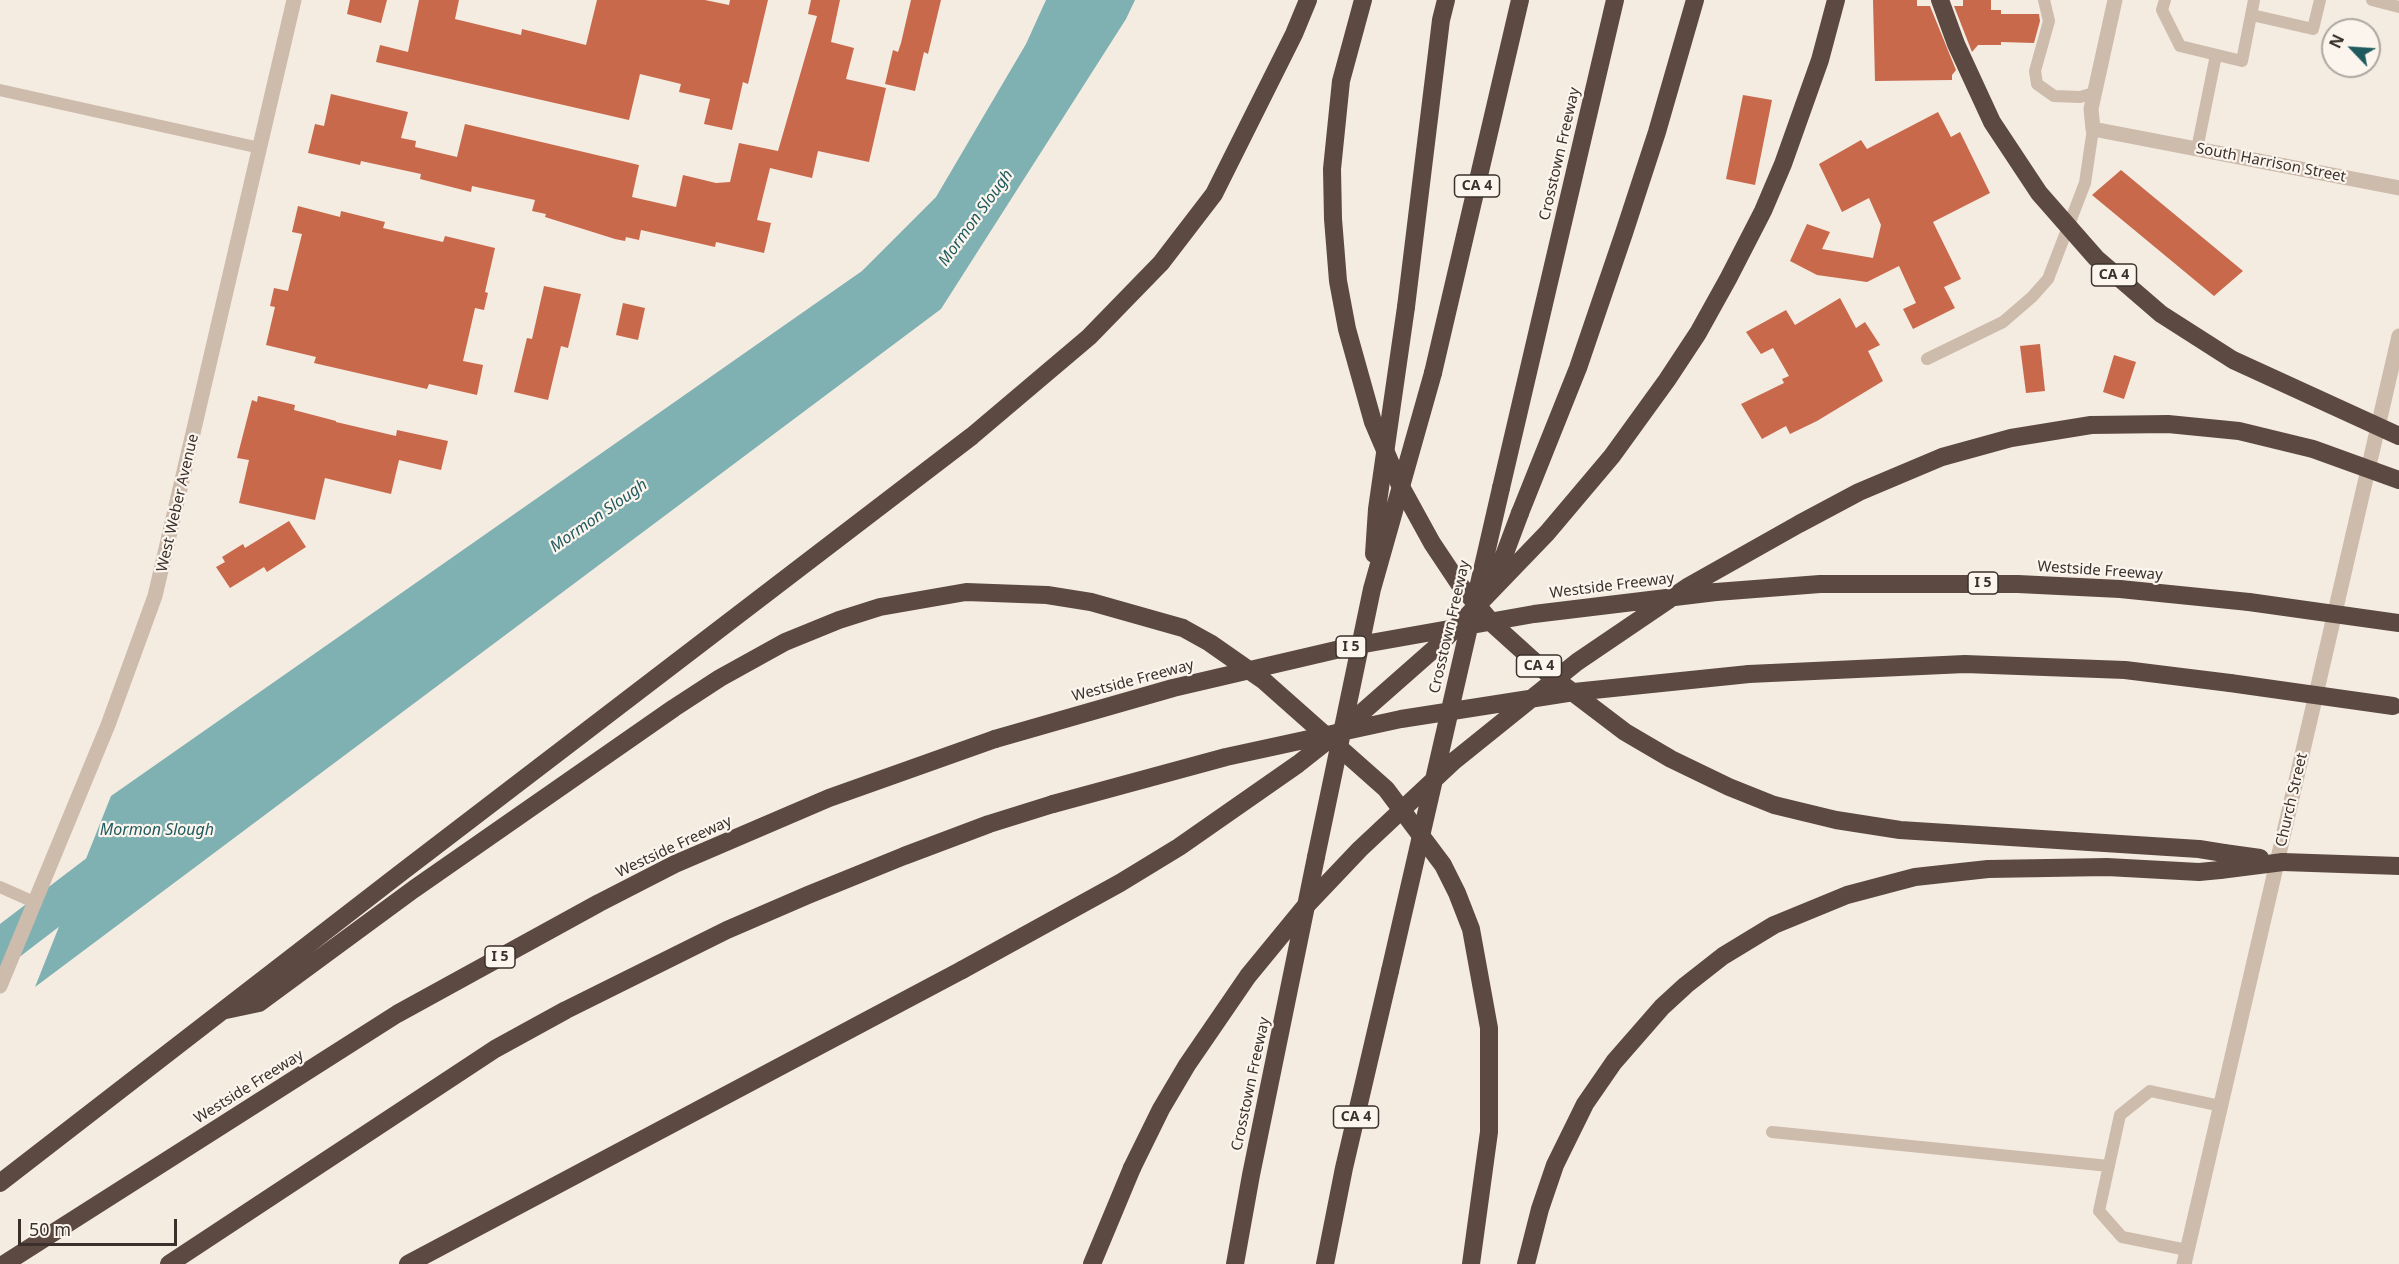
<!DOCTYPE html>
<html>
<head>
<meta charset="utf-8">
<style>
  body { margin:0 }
  #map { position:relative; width:2399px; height:1264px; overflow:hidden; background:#f4ebe1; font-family:"Noto Sans",sans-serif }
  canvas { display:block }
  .north { position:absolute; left:2321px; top:18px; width:60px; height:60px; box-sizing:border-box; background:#fbf5ee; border:2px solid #aea6a0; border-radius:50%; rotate:295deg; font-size:16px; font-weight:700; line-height:24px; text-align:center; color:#3b302b }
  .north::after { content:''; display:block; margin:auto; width:21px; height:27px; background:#1f5a5e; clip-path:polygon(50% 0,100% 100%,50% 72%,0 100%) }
  .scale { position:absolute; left:18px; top:1219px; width:159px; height:27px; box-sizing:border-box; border:3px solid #3b302b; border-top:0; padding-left:8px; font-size:18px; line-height:21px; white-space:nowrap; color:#3b302b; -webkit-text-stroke:4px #fbf5ee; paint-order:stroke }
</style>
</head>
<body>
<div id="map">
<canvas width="2399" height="1264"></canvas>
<div class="north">N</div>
<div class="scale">50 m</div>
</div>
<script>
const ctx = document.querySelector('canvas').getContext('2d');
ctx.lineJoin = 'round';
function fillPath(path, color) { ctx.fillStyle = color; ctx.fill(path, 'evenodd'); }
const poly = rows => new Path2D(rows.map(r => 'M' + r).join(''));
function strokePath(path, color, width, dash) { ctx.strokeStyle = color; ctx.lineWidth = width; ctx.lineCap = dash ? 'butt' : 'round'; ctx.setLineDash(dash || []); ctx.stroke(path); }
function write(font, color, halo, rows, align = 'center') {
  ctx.font = font + ' "Noto Sans",sans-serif'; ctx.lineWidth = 4.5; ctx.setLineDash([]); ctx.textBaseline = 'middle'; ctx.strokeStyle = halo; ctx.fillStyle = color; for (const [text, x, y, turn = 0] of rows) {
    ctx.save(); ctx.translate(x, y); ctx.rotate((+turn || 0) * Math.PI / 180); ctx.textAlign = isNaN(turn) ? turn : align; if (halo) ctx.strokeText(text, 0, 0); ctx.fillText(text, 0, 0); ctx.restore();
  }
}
fillPath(poly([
  [1046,0,1135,0,1126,19,941,309,35,987,111,796,862,271,936,197,1026,44]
]), '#7fb0b2');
strokePath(poly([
  [0,948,114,861]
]), '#7fb0b2', 38);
fillPath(poly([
  [350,0,387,0,381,23,347,14],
  [419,0,459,0,455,19,521,35,522,29,586,45,597,0,705,0,729,5,730,0,768,0,748,84,743,82,732,130,704,124,710,99,679,92,681,84,640,74,629,120,376,62,380,45,408,52],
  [811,0,840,0,831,42,854,48,846,79,886,88,869,162,818,151,812,178,770,168,757,220,771,223,764,253,716,242,715,247,641,230,639,240,626,237,625,241,615,239,545,217,546,214,532,211,535,200,472,186,471,192,420,179,421,174,361,161,360,165,308,153,315,124,324,126,331,94,408,112,401,138,416,141,415,147,457,157,465,124,639,165,632,197,676,207,683,175,716,183,730,182,739,143,778,151,817,16,808,14],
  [911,0,941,0,928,54,924,52,915,91,885,84,893,50,898,52,901,43],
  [1873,0,1917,0,1917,6,1930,6,1956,70,1952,75,1952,80,1875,81],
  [1963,0,1991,0,1991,10,2001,10,2001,14,2039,14,2040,21,2034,43,2001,42,2001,45,1978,45,1972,52,1954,6,1963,6],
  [1743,95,1772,100,1755,185,1726,179],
  [1938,112,1951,137,1960,132,1990,193,1933,222,1961,279,1944,287,1955,308,1913,329,1903,309,1916,303,1899,266,1867,282,1817,275,1790,261,1807,224,1830,232,1822,249,1873,258,1881,225,1869,198,1842,212,1819,164,1861,140,1867,149],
  [2121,170,2243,271,2214,296,2092,195],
  [298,206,340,217,341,211,385,222,383,228,443,242,445,236,495,248,485,292,488,293,484,310,475,308,463,361,483,365,477,395,429,384,427,389,314,363,316,357,266,345,275,307,270,306,274,288,288,291,302,234,292,232],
  [544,286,581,294,568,348,561,346,548,400,514,392,527,338,532,339],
  [1840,298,1856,328,1865,322,1880,345,1868,351,1883,381,1817,421,1790,434,1786,426,1762,439,1741,404,1784,383,1782,379,1789,376,1773,348,1761,354,1746,332,1786,310,1795,325],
  [623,303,645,308,638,340,616,335],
  [2040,344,2045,391,2026,393,2020,346],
  [2114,355,2136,362,2124,399,2103,392],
  [258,396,295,405,294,410,336,421,336,422,396,436,397,430,448,441,441,470,399,460,391,494,325,478,315,520,239,503,249,460,237,458,252,400,257,402],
  [289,521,306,547,267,572,264,567,230,588,216,567,225,562,222,557,243,544,245,548]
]), '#c8694b');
strokePath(poly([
  [2044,0,2049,21,2035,71,2037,84,2054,96,2080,97,2094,93],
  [2165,0,2162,10,2180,46,2242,61,2254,0],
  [2372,0,2399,7],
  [2252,15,2313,29,2320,0],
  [0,90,260,148],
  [2197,149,2216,55],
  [1927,359,2003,322,2032,297,2048,279,2085,183,2093,129],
  [0,887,36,903],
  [1772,1132,2109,1166],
  [2187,1250,2122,1237,2099,1211,2120,1115,2150,1091,2221,1106]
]), '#cdbbac', 12);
strokePath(poly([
  [2115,0,2091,109,2093,129,2399,188],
  [2184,1264,2399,336]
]), '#cdbbac', 15);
strokePath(poly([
  [0,986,108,725,155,596,294,0]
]), '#cdbbac', 15);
strokePath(poly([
  [1363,0,1341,81,1332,169,1333,219,1338,281,1347,329,1373,422,1399,483,1432,543,1460,585,1494,625,1546,672,1625,732,1671,759,1729,787,1774,805,1836,820,1900,830,2199,849,2224,853],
  [1406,307,1441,20,1446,0],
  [1433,373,1520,0],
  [1501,488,1615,0],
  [1520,513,1578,368,1624,233,1657,132,1695,0],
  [1716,592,1820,584,2018,584,2120,589,2249,602],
  [1749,674,1965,664,2125,670,2230,683],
  [2283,862,2399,866],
  [226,1010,259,1003,414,889,674,708,720,678,785,642,839,620,880,607,966,592,1047,595,1091,602,1183,628,1210,643,1263,680,1386,789,1443,865,1457,893,1471,929,1489,1028,1489,1132,1471,1264],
  [0,1183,402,872,972,436,1089,337,1161,263,1214,194,1294,34,1308,0],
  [4,1264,397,1014,599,903,675,864,829,798,995,739],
  [169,1264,495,1049,566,1010,727,930,808,895,904,856,989,824,1053,804],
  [408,1264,962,970],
  [1092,1264,1132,1168],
  [1235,1264,1251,1175,1316,857],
  [1325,1264,1344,1168,1390,971],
  [1526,1264,1540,1209,1555,1165,1585,1104,1614,1062,1662,1007,1686,985,1723,956,1774,925,1847,895,1915,877,1988,869,2107,867,2199,872,2220,870]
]), '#5c4a42', 18);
strokePath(poly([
  [1940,0,1956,44,1992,122,2039,193,2096,258,2161,314,2233,360,2399,436],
  [1374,554,1377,509,1406,307],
  [1493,585,1520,513],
  [2249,602,2399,623],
  [2230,683,2393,706],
  [995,739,1173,688,1353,646,1534,614,1716,592],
  [1053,804,1226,757,1401,719,1574,692,1749,674],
  [2224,853,2260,858],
  [1316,857,1372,589,1433,373],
  [2220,870,2283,862],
  [962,970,1120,883,1179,847,1298,764,1350,723,1442,642,1547,533,1612,456,1667,380,1698,333,1728,279,1763,211,1783,164,1820,60,1836,0],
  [1390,971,1501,488],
  [1132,1168,1161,1109,1187,1065,1248,976,1303,909,1360,849,1454,761,1577,662,1689,586,1799,524,1859,492,1942,457,2011,438,2091,425,2168,424,2239,431,2313,449,2399,480]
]), '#5c4a42', 18);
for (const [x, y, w] of [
  [1477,186,45],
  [2114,275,45],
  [1983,583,30],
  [1351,647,30],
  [1539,666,45],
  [500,957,30],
  [1356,1117,45]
]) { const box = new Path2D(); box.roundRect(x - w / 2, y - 11, w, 22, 4.5); ctx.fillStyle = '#fbf5ee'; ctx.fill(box); strokePath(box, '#3b302b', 1.5); }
write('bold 14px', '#3b302b', null, [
  ["CA 4",1477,186],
  ["CA 4",2114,275],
  ["I 5",1983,583],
  ["I 5",1351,647],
  ["CA 4",1539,666],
  ["I 5",500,957],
  ["CA 4",1356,1117]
]);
write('15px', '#3b302b', '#fbf5ee', [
  ["Crosstown Freeway",1560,154,-77],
  ["South Harrison Street",2271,163,11],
  ["West Weber Avenue",178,503,-77],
  ["Westside Freeway",2100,571,4],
  ["Westside Freeway",1612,586,-7],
  ["Crosstown Freeway",1450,627,-77],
  ["Westside Freeway",1133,681,-15],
  ["Church Street",2292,800,-77],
  ["Westside Freeway",674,847,-25],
  ["Crosstown Freeway",1251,1084,-78],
  ["Westside Freeway",249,1087,-32]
]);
write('italic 16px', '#1f5a5e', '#fbf5ee', [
  ["Mormon Slough",976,218,-54],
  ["Mormon Slough",599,516,-35],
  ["Mormon Slough",157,830]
]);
</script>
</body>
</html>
